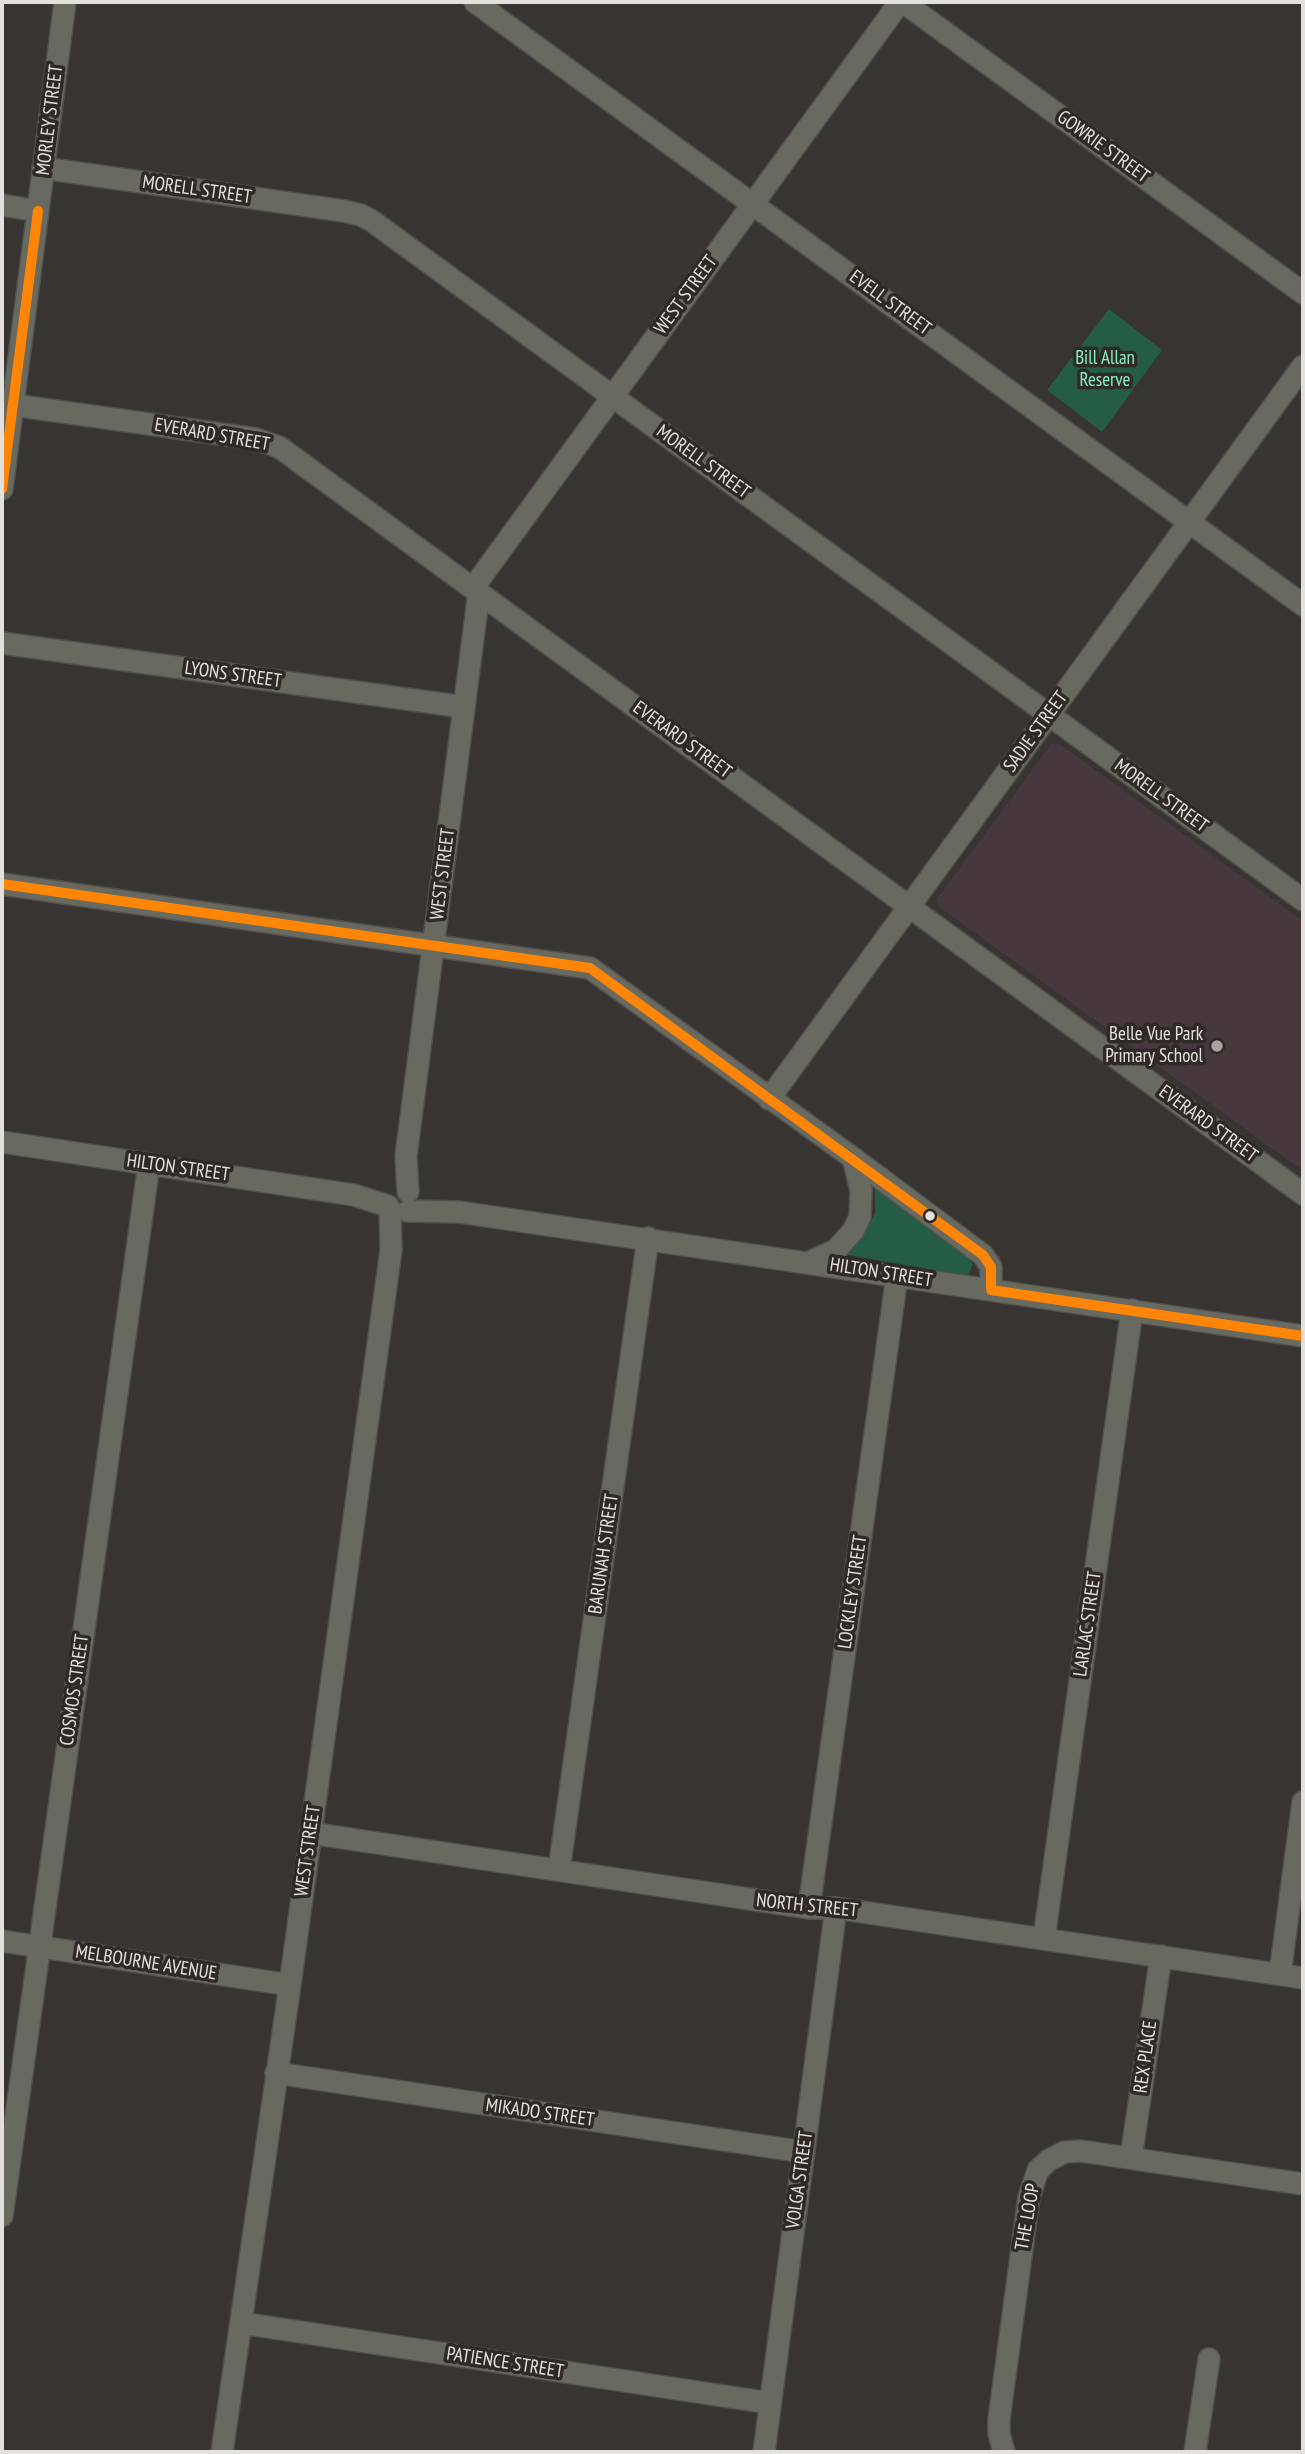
<!DOCTYPE html>
<html>
<head>
<meta charset="utf-8">
<style>
  body { margin:0 }
  #map { position:relative; width:1305px; height:2454px; overflow:hidden; background:#373432; font-family:"PT Sans Narrow",sans-serif }
  canvas { display:block }
  .frame { position:absolute; inset:0; border:4px solid #e3e0dd; pointer-events:none }
</style>
</head>
<body>
<div id="map">
<canvas width="1305" height="2454"></canvas>
<div class="frame"></div>
</div>
<script>
const ctx = document.querySelector('canvas').getContext('2d');
ctx.lineJoin = 'round';
function fillPath(path, color) { ctx.fillStyle = color; ctx.fill(path, 'evenodd'); }
const poly = rows => new Path2D(rows.map(r => 'M' + r).join(''));
function strokePath(path, color, width, dash) { ctx.strokeStyle = color; ctx.lineWidth = width; ctx.lineCap = dash ? 'butt' : 'round'; ctx.setLineDash(dash || []); ctx.stroke(path); }
function write(font, color, halo, rows, align = 'center') {
  ctx.font = font + ' "PT Sans Narrow",sans-serif'; ctx.lineWidth = 7; ctx.setLineDash([]); ctx.textBaseline = 'middle'; ctx.strokeStyle = halo; ctx.fillStyle = color; for (const [text, x, y, turn = 0] of rows) {
    ctx.save(); ctx.translate(x, y); ctx.rotate((+turn || 0) * Math.PI / 180); ctx.textAlign = isNaN(turn) ? turn : align; if (halo) ctx.strokeText(text, 0, 0); ctx.fillText(text, 0, 0); ctx.restore();
  }
}
fillPath(poly([
  [1051,744,1060,744,1303,921,1303,1171,939,907,937,899]
]), '#47373f');
fillPath(poly([
  [1109,309,1162,350,1102,432,1047,390],
  [875,1188,960,1250,973,1264,967,1276,843,1254,864,1234,875,1213]
]), '#245c46');
const minor = poly([
  [475,2,1303,605],
  [903,2,1303,293],
  [43,168,344,211,361,215,372,221,1303,900],
  [2,205,38,211],
  [13,405,256,439,279,447,1303,1194],
  [2,489,65,2],
  [473,588,900,2],
  [2,643,464,707],
  [2,884,590,968,853,1158,983,1255,991,1267,991,1290],
  [769,1099,1303,366],
  [2,1142,354,1195,388,1206],
  [408,1192,406,1156,479,592],
  [408,1211,459,1212,1303,1336],
  [810,1262,836,1250,853,1231,860,1217,861,1190,853,1158],
  [310,1833,809,1908,836,1908,1303,1978],
  [559,1870,648,1238],
  [809,1908,897,1276],
  [1044,1938,1132,1310],
  [2,1941,290,1985],
  [1280,1974,1303,1802],
  [276,2073,804,2152],
  [1131,2158,1161,1956],
  [2,2216,149,1164],
  [241,2323,770,2403],
  [222,2452,290,1985,391,1250,390,1209],
  [764,2452,836,1908],
  [1004,2452,999,2434,999,2419,1029,2197,1038,2170,1049,2160,1065,2152,1081,2151,1303,2184],
  [1195,2452,1209,2359]
]);
strokePath(minor, '#52504e', 24);
strokePath(minor, '#68695f', 21);
strokePath(poly([
  [2,489,38,211],
  [2,884,590,968,983,1255,991,1267,991,1290],
  [991,1290,1303,1336]
]), '#ff8506', 10);
for (const [x, y, r, color] of [
  [1217,1046,7,"#a7a4a1"],
  [930,1216,6,"#e3e0dd"]
]) { const dot = new Path2D(); dot.arc(x, y, r, 0, 2 * Math.PI); ctx.fillStyle = color; ctx.fill(dot); strokePath(dot, '#2f2a26', 2.5); }
write('19px', '#e3e0dd', '#2f2a26', [
  ["MORLEY STREET",50,120,-83],
  ["GOWRIE STREET",1103,147,36],
  ["MORELL STREET",197,190,8],
  ["WEST STREET",686,295,-54],
  ["EVELL STREET",890,303,36],
  ["EVERARD STREET",212,435,10],
  ["MORELL STREET",703,462,36],
  ["LYONS STREET",233,675,8],
  ["SADIE STREET",1036,732,-54],
  ["EVERARD STREET",682,740,36],
  ["MORELL STREET",1161,796,36],
  ["WEST STREET",443,874,-83],
  ["EVERARD STREET",1208,1124,36],
  ["HILTON STREET",178,1168,8],
  ["HILTON STREET",881,1273,9],
  ["BARUNAH STREET",604,1554,-82],
  ["LOCKLEY STREET",853,1592,-82],
  ["LARLAC STREET",1088,1624,-82],
  ["COSMOS STREET",75,1690,-82],
  ["WEST STREET",308,1851,-82],
  ["NORTH STREET",807,1906,6],
  ["MELBOURNE AVENUE",146,1963,9],
  ["REX PLACE",1146,2057,-82],
  ["MIKADO STREET",540,2113,8],
  ["VOLGA STREET",800,2180,-82],
  ["THE LOOP",1028,2217,-80],
  ["PATIENCE STREET",505,2363,9]
]);
write('19px', '#81f0c2', '#2f2a26', [
  ["Bill Allan",1105,359],
  ["Reserve",1105,381]
]);
write('19px', '#e3e0dd', '#2f2a26', [
  ["Belle Vue Park",1203,1035],
  ["Primary School",1203,1057]
], 'right');
</script>
</body>
</html>
